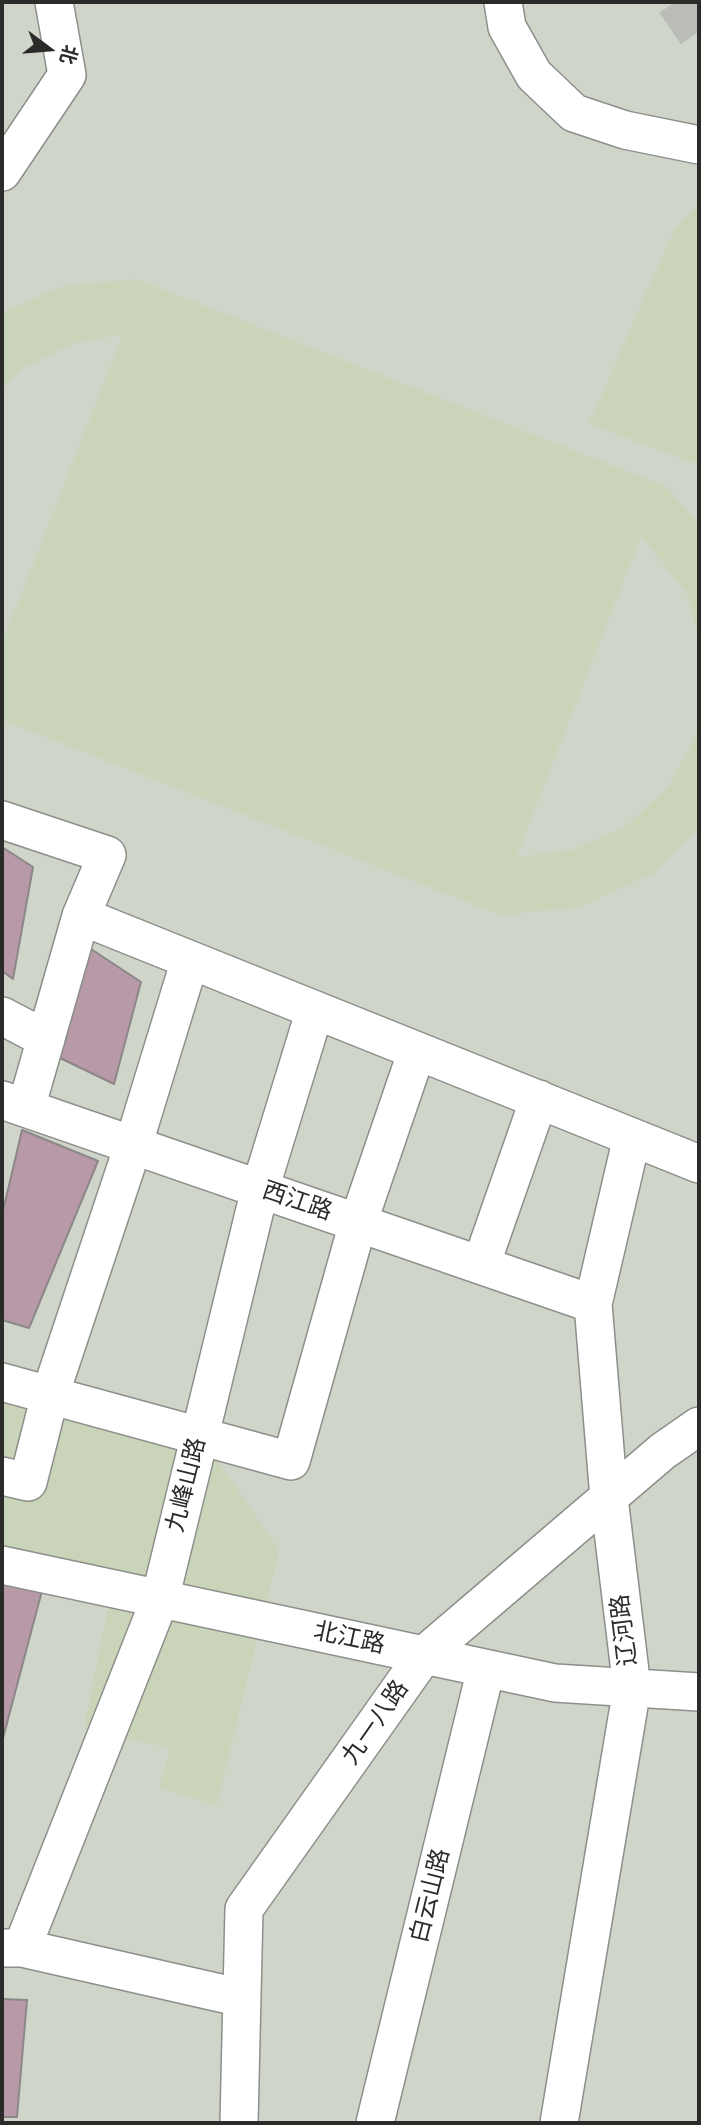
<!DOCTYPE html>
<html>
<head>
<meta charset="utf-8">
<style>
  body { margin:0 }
  #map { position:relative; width:701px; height:2125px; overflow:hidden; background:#dee0db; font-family:"Archivo Narrow","Noto Sans SC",sans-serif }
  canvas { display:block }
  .frame { position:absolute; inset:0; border:4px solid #2b2c2a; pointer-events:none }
  .north { position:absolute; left:14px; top:14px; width:70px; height:70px; -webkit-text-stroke:5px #fff; paint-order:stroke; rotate:106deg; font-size:19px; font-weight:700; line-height:28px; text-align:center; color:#2b2c2a }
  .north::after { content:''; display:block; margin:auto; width:24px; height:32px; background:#2b2c2a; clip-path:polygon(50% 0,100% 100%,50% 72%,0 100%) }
</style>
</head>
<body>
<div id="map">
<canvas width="701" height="2125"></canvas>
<div class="frame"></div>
<div class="north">北</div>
</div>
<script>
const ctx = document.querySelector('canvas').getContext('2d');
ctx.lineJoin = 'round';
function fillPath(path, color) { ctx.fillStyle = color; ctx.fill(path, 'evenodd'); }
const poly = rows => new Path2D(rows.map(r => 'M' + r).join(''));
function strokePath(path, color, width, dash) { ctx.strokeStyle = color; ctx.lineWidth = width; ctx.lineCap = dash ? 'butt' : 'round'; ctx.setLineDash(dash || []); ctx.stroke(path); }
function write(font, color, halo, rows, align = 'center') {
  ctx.font = font + ' "Archivo Narrow","Noto Sans SC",sans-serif'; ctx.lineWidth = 7; ctx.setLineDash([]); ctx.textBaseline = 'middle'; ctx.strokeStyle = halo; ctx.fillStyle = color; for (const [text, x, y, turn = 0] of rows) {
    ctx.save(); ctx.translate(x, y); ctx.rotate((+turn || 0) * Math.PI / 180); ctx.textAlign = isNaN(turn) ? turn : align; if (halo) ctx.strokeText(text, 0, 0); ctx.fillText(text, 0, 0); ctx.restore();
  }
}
fillPath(poly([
  [2,2,699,2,699,2123,2,2123]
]), '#d0d5ca');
fillPath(poly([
  [699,204,699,465,589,424,675,228],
  [136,279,667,487,699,525,699,639,686,592,641,536,516,857,573,850,626,826,669,786,697,734,699,714,699,828,653,873,580,907,501,915,2,720,2,644,123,334,70,344,21,369,2,388,2,313,61,287],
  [2,1376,194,1427,279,1549,217,1805,159,1788,170,1748,84,1729,110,1599,2,1576]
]), '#c9d4b9');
const building = poly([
  [2,847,33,867,13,979,2,971,2,847],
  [91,949,141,982,114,1084,60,1058,91,949],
  [22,1130,98,1161,29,1328,2,1320,2,1215,22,1130],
  [2,1577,43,1587,2,1742,2,1577],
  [2,1999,27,2000,17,2117,2,2117,2,1999]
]);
fillPath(building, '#b899a7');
strokePath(building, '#8c8789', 2);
strokePath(poly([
  [675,2,699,37]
]), '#babcb8', 38, [38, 19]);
const street = poly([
  [503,2,507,27,534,75,574,113,625,130,699,145],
  [2,172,67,75,54,2],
  [2,820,107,855,81,916,26,1108],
  [81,916,699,1164],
  [2,1016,46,1039],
  [2,1100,593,1304],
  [481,1265,539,1099],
  [2,1382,291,1461,358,1223,417,1051],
  [2,1476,28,1482,50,1395,133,1146,190,960],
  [2,1565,555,1683,699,1692],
  [2,1948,22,1948,242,1998],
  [22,1948,160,1599,260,1189,315,1010],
  [239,2123,244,1909,424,1655,663,1451,699,1426],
  [375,2123,486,1669],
  [559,2123,632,1688,609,1498,593,1304,632,1137]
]);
strokePath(street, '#8d8f8b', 40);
strokePath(street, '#fff', 37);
write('24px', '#2b2c2a', '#fff', [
  ["西江路",297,1202,19],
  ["九峰山路",187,1485,-76],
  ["辽河路",625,1630,-97],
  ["北江路",349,1639,12],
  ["九一八路",376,1723,-55],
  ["白云山路",431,1896,-76]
]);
</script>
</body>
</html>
